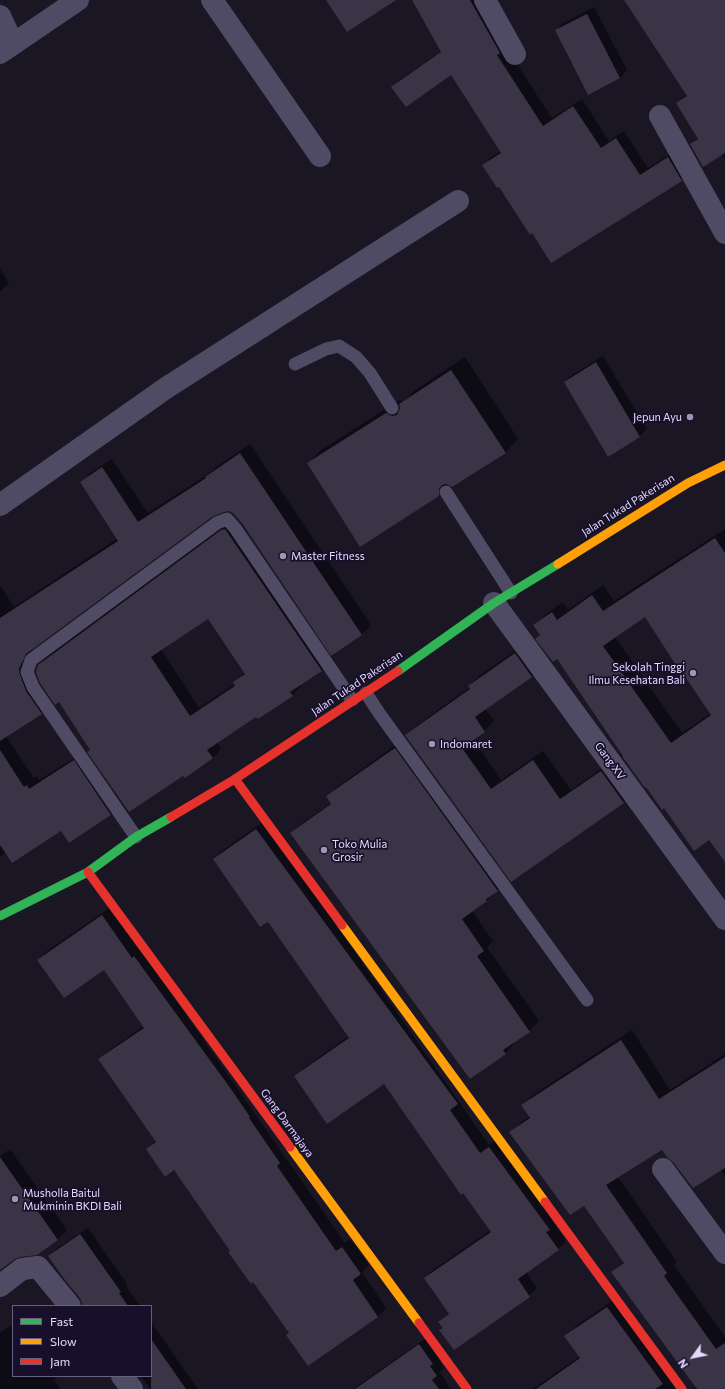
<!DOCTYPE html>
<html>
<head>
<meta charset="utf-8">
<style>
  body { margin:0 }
  #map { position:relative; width:725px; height:1389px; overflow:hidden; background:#1a1624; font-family:Commissioner,sans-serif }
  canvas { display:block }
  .legend { position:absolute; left:12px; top:1305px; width:140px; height:72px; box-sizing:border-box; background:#18102a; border:1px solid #69607f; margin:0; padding:5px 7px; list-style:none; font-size:12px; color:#e3d9ff }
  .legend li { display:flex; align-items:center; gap:8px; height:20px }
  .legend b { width:20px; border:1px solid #69607f }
  .north { position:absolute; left:673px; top:1337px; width:40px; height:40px; -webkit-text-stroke:3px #18102a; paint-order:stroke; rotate:237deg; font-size:11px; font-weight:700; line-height:16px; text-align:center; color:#e3d9ff }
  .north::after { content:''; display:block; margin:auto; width:14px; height:18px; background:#e3d9ff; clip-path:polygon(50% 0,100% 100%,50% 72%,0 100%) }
</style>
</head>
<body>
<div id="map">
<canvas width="725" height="1389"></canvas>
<ul class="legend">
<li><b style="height:5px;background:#30b455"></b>Fast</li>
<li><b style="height:5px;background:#ff9f0a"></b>Slow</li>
<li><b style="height:5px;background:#e5322d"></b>Jam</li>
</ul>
<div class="north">N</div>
</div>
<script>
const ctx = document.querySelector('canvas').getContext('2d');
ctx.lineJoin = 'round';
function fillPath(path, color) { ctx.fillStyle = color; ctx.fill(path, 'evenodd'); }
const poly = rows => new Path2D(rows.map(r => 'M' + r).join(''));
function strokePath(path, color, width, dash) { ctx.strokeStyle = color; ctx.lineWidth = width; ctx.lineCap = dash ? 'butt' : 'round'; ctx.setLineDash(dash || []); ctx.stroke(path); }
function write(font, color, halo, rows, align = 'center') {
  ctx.font = font + ' Commissioner,sans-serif'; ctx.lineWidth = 3.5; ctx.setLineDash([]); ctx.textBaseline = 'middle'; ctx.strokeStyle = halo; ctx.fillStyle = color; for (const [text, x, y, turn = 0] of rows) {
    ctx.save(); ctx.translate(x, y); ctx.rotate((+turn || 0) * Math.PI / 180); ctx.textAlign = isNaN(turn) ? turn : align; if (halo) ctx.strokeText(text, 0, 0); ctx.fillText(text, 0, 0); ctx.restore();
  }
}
fillPath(poly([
  [413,0,483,0,505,46,552,118,582,99,609,141,624,131,648,168,677,150,689,172,681,180,532,232,483,166,491,157,501,151,451,73,393,87,401,79,442,51],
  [633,0,725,0,725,158,724,158,721,154,691,144,698,137,677,103,687,94],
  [594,7,627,70,620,78,556,30,563,23],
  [0,269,9,283,0,292],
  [603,356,647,429,640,436,608,455,565,382,572,375],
  [465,357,518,439,505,453,449,484,438,495,308,463,321,450,400,400,403,402,414,391],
  [250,444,371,625,361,635,242,522,234,513,228,510,212,516,32,648,29,659,36,682,50,703,41,713,6,736,34,778,37,776,39,780,84,752,120,805,110,814,69,841,61,829,6,852,0,857,0,585,14,607,118,538,81,483,90,473,112,459,148,513,211,472,216,467],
  [231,521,331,661,322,670,300,685,301,687,292,695,257,716,217,742,221,749,213,758,91,749,39,665,48,656],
  [208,617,245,672,234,682,235,684,199,708,161,649],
  [725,529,725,841,709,838,664,807,624,755,535,625,545,615,563,602,568,610,603,585,614,601],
  [645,616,711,713,682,733,615,637],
  [525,644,542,666,532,676,485,708,494,721,484,731,473,739,501,780,543,751,571,790,611,762,634,792,624,802,511,880,406,736,416,726,470,687,469,686,479,676],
  [404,739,507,881,486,901,472,911,493,941,487,947,539,1021,529,1031,514,1042,515,1043,505,1053,470,1077,291,833,301,824,331,803,327,796,337,787],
  [264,821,489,1145,498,1139,566,1241,558,1249,526,1272,537,1288,529,1296,441,1330,443,1327,440,1322,449,1313,425,1278,433,1270,491,1230,384,1083,295,1077,304,1068,349,1036,268,920,214,859,222,851],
  [111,907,345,1243,350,1239,369,1265,362,1272,386,1308,378,1316,287,1335,289,1332,174,1169,147,1149,156,1140,100,1059,108,1051,144,1026,104,969,38,960,47,951],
  [632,1030,670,1090,725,1054,725,1176,721,1170,674,1161,662,1148,618,1177,677,1262,674,1265,725,1337,725,1389,695,1389,693,1381,613,1272,624,1261,584,1204,511,1132,521,1122,530,1116,522,1105,533,1095],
  [10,1149,67,1230,57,1240,14,1258,0,1269,0,1156],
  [88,1228,127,1284,126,1286,140,1306,84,1306,81,1298,49,1256,56,1249],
  [618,1297,686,1389,533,1389,580,1356,566,1336,576,1326],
  [151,1322,198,1389,150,1389,141,1376,151,1376],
  [13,1324,13,1376,54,1376,56,1379,54,1380,61,1389,0,1389,0,1333],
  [426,1338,444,1368,440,1372,451,1389,353,1389]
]), '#0007');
fillPath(poly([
  [326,0,396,0,347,32],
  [412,0,470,0,500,53,497,55,543,126,573,106,601,148,616,138,640,175,668,157,682,181,551,263,532,233,530,235,499,187,497,188,482,165,501,153,451,75,406,107,391,87,441,52],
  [624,0,725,0,725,153,703,167,690,144,698,139,676,103,687,96],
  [587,14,620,78,588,95,555,30],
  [596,362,640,437,608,457,564,382],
  [451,370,506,453,452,487,446,484,442,485,439,489,439,496,360,547,307,463,386,413,392,416,397,415,400,408,399,404],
  [240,453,362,635,331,656,242,523,233,513,228,511,224,512,212,517,26,654,19,669,20,675,26,691,42,714,0,741,0,618,118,541,80,482,102,467,138,522,206,478,205,477],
  [225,529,322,671,290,692,293,696,258,719,256,717,207,750,213,758,185,778,183,776,129,812,87,752,90,750,59,702,55,705,40,683,36,672,38,665,221,530],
  [208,619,245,674,233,682,235,686,190,716,151,657],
  [715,538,725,553,725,862,709,840,694,851,664,808,662,810,646,787,645,788,622,756,623,756,557,659,553,662,535,639,540,635,533,625,552,612,557,620,592,595,603,611],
  [645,617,681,673,682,672,711,715,671,743,603,646],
  [515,653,532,677,475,717,485,732,462,748,491,789,533,760,560,799,601,771,624,803,511,882,405,735,470,689,468,686],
  [395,748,498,891,485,900,487,901,462,919,484,951,477,956,530,1032,503,1050,506,1054,470,1079,290,833,331,804,326,796],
  [0,750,24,787,27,785,29,789,74,760,111,815,69,843,61,831,12,863,0,845],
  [256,829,458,1104,450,1110,480,1153,489,1147,550,1230,546,1232,559,1250,518,1279,530,1297,454,1350,439,1330,443,1328,438,1322,449,1314,424,1278,491,1232,463,1193,461,1195,384,1084,327,1124,294,1076,349,1038,268,922,260,927,213,859],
  [102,915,132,958,134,956,231,1089,250,1117,249,1118,280,1163,277,1166,336,1251,342,1247,361,1274,353,1280,378,1317,308,1366,286,1335,289,1333,253,1282,251,1284,228,1252,230,1251,174,1170,165,1177,146,1149,156,1142,98,1059,144,1028,104,970,64,998,37,960],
  [621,1040,659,1099,725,1057,725,1168,693,1188,673,1162,667,1157,662,1150,606,1185,667,1273,664,1276,716,1349,725,1343,725,1389,697,1389,611,1272,624,1263,584,1206,570,1215,509,1132,530,1118,521,1105],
  [0,1157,58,1240,37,1255,20,1257,15,1259,0,1270],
  [80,1234,121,1292,119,1293,128,1306,83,1306,80,1298,65,1280,48,1256],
  [607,1307,663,1384,655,1389,536,1389,580,1358,564,1336],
  [151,1339,186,1389,151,1389],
  [419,1344,433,1364,430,1366,437,1376,432,1380,439,1389,355,1389]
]), '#3a3446');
strokePath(poly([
  [295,364,326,349,339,346,356,357,370,373,392,408],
  [446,492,511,593],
  [366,693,379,713,587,1000],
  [136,837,33,687,27,672,31,660,217,523,227,519,235,528,352,700]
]), '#504b65', 13);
strokePath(poly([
  [212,0,320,156],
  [485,0,515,54],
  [0,16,13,44],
  [0,53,78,0],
  [660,116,725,233],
  [0,505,166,388,458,201],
  [494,603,725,919],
  [663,1169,725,1253],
  [0,1286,22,1269,38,1267,70,1306],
  [122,1376,132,1389]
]), '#504b65', 22);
strokePath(poly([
  [398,671,494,603,558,564],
  [0,916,88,872,136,837,171,817]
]), '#30b455', 9);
strokePath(poly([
  [558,564,688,483,725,465],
  [342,925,545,1202],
  [290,1147,419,1323]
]), '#ff9f0a', 9);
strokePath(poly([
  [235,779,342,925],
  [171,817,235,779,398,671],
  [88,872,290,1147],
  [545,1202,682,1389],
  [419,1323,467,1389]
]), '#e5322d', 9);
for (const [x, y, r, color] of [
  [690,417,4,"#9d95b2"],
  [283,556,4,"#9d95b2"],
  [693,673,4,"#9d95b2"],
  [432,744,4,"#9d95b2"],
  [324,850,4,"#9d95b2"],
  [15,1199,4,"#9d95b2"]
]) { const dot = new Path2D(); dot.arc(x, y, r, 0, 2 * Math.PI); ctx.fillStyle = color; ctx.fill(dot); strokePath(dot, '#18102a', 1.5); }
write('11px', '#e3d9ff', '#18102a', [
  ["Jepun Ayu",682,417,"right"],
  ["Master Fitness",291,556],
  ["Sekolah Tinggi",685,667,"right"],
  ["Ilmu Kesehatan Bali",685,680,"right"],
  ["Indomaret",440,744],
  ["Toko Mulia",332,844],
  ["Grosir",332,857],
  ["Musholla Baitul",23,1193],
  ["Mukminin BKDI Bali",23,1206]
], 'left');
write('11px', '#e3d9ff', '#18102a', [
  ["Jalan Tukad Pakerisan",628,505,-32],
  ["Jalan Tukad Pakerisan",357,683,-34],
  ["Gang XV",610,761,54],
  ["Gang Darmajaya",287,1123,54]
]);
</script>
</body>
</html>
